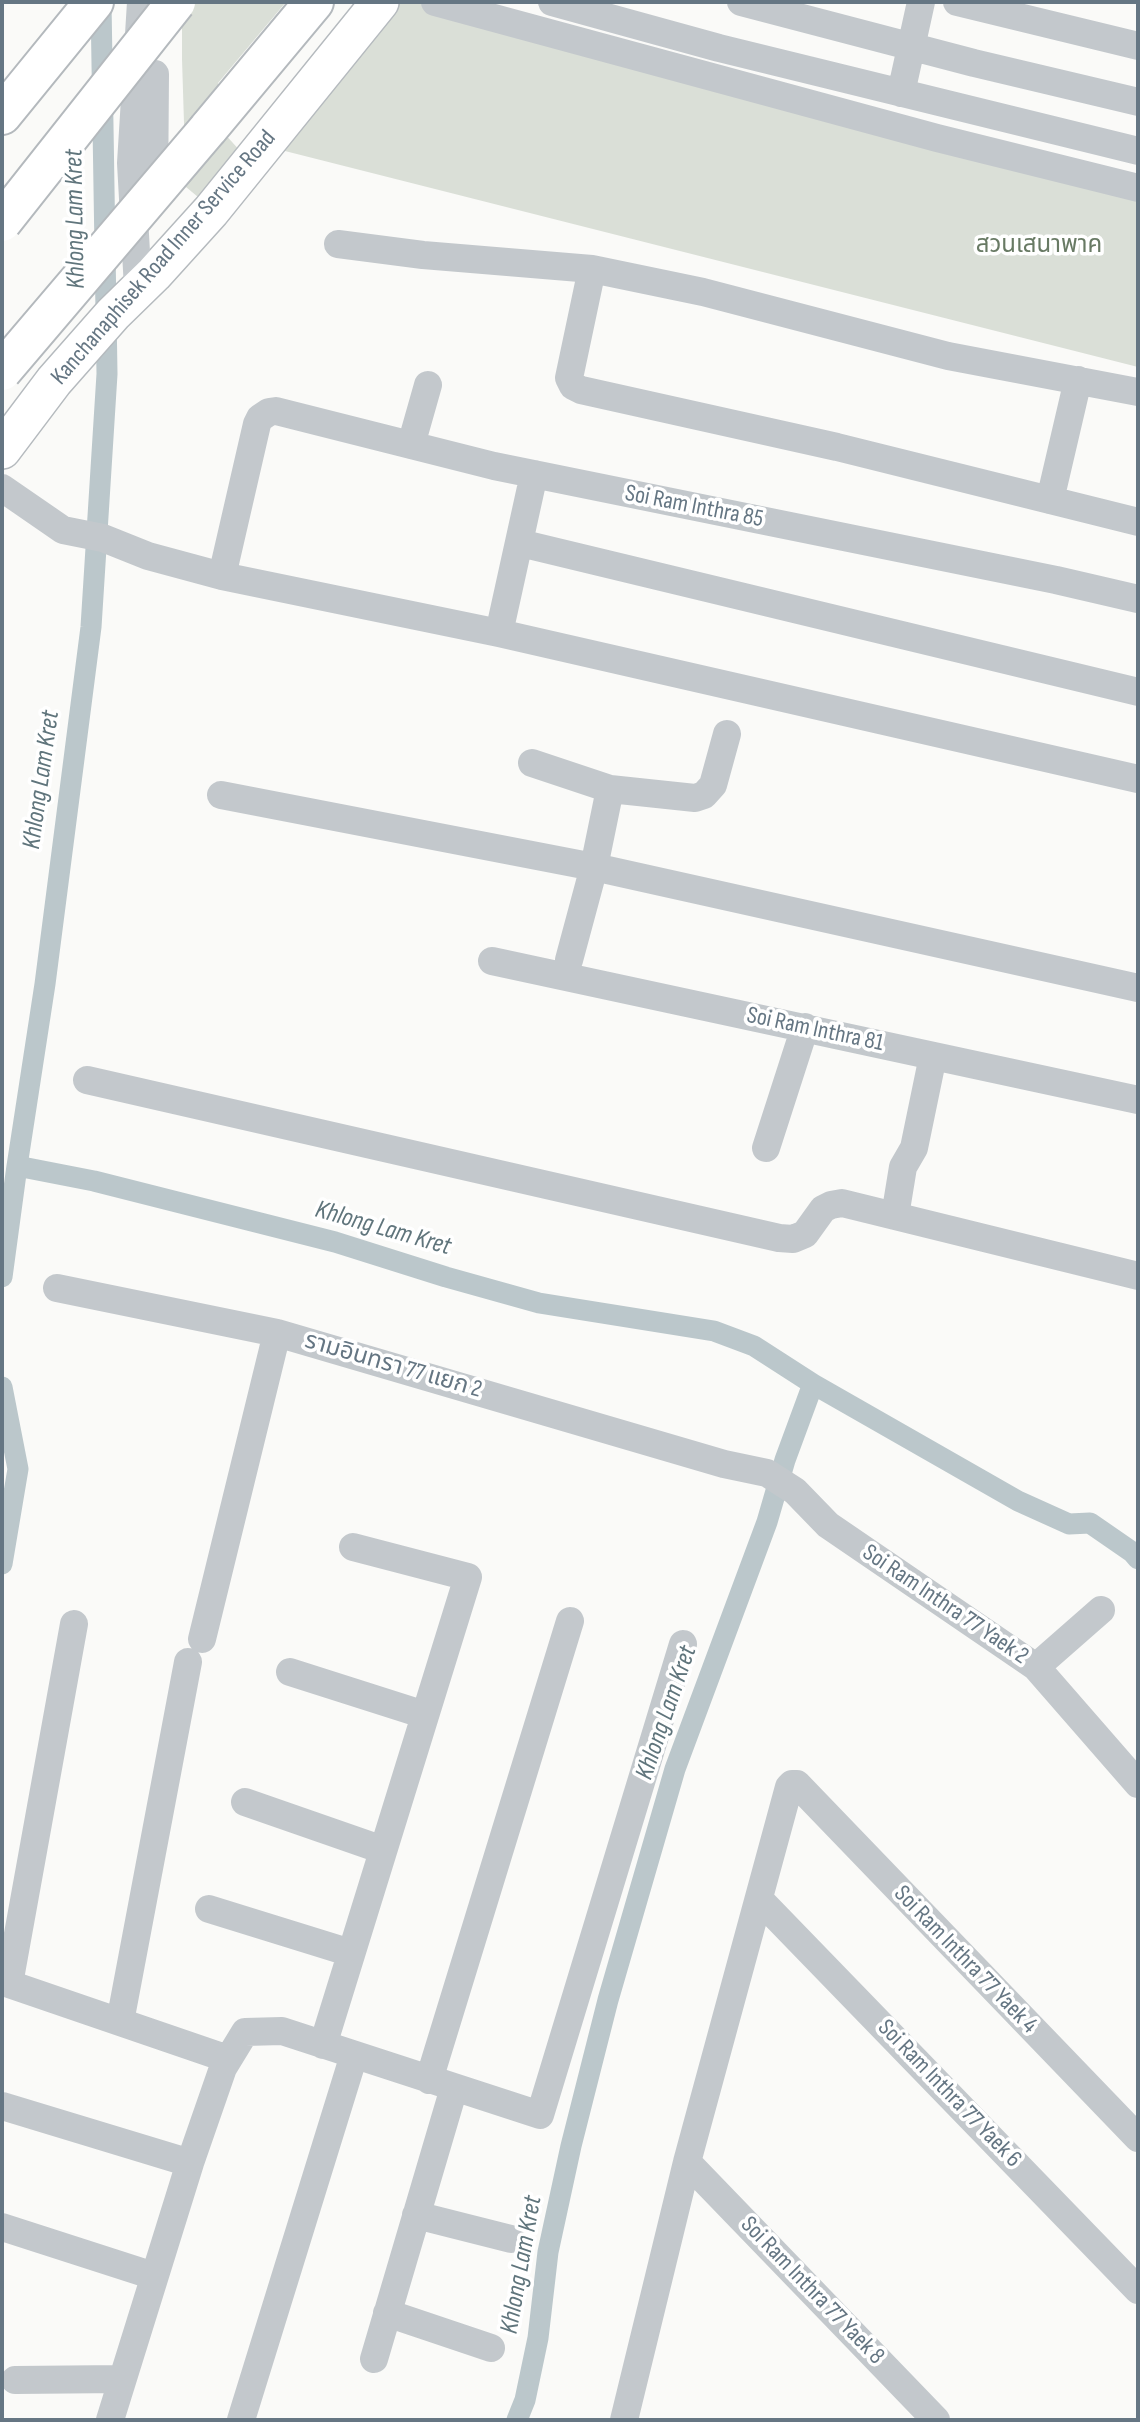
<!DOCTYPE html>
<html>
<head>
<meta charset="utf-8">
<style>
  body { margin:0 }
  #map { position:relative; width:1140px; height:2422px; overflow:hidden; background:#fafaf8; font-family:"Sofia Sans Condensed",sans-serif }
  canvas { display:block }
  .frame { position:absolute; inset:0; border:4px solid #657683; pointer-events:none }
</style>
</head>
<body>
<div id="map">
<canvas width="1140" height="2422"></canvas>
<div class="frame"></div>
</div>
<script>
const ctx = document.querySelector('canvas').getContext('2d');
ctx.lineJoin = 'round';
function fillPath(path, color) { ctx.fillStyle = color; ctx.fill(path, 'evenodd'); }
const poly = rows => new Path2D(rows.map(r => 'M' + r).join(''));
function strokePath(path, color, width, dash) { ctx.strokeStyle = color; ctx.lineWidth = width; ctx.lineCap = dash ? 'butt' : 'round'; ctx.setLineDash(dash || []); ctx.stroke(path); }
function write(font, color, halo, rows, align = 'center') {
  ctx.font = font + ' "Sofia Sans Condensed","Noto Sans Thai",sans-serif'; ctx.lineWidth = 7; ctx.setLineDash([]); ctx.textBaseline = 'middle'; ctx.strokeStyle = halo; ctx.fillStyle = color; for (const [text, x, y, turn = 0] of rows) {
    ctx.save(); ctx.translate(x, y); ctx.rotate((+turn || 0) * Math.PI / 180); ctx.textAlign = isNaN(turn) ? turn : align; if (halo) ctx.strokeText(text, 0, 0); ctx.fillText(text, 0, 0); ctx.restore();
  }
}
fillPath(poly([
  [182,2,286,2,218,83,223,132,242,153,210,190,198,197,186,187,182,59],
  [393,2,415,2,1138,175,1138,367,281,150]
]), '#dadfd7');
strokePath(poly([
  [101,2,107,374,91,627,45,984,17,1166,94,1181,335,1242,446,1277,539,1303,714,1331,754,1346,813,1384,785,1460,767,1522,675,1769,608,2000,571,2146,548,2252,538,2338,525,2400,517,2420],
  [2,1277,17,1166],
  [813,1384,1018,1501,1069,1524,1090,1523,1132,1552,1138,1559],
  [2,1387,18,1469,2,1564]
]), '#bbc7cb', 21);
const major = poly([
  [2,450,54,381,113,314,154,274,211,211,380,2]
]);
const highway = poly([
  [2,115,94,2],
  [208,129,314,2]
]);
strokePath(major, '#b5babe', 40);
strokePath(highway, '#b4b9bd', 42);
strokePath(poly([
  [435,2,937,138,1138,188],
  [552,2,719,48,1138,151],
  [741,2,974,63,1138,102],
  [957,2,1138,46],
  [901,93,921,2],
  [154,202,155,74],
  [338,244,423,255,592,269,703,292,948,356,1138,392],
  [592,269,569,378,573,386,581,390,837,447,1138,522],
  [138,288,131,163,141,2],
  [411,445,428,385],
  [2,488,63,530,103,538,148,556,222,576,499,633,1138,779],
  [1050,500,1078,380],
  [520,543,1138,692],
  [222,576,257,424,260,418,269,412,276,411,494,466,1056,580,1138,599],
  [499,633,534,474],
  [532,763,610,789,695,798,704,795,713,785,727,734],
  [221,795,594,867,1138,988],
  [569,960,594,867,610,789],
  [492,961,1138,1100],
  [87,1080,779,1238,793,1239,805,1234,823,1209,831,1205,842,1203,1138,1276],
  [766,1148,805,1027],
  [895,1216,903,1167,914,1148,933,1056],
  [57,1288,277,1333,724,1464,767,1473,795,1491,828,1525,1036,1667,1138,1784],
  [74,1624,9,1984,228,2059],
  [202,1639,277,1333],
  [1036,1667,1101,1610],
  [290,1672,425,1715],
  [245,1802,383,1850],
  [759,1899,1138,2290],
  [209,1909,351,1953],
  [120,2022,188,1662],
  [323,2045,468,1577,353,1547],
  [429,2080,570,1621],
  [2,2106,190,2163],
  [687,2162,936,2420],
  [416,2215,511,2239],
  [2,2227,154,2276],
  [387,2313,491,2348],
  [374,2359,454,2088],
  [15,2380,122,2379],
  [110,2420,190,2163,223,2068,245,2032,282,2031,540,2115,683,1644],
  [241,2420,354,2055],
  [624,2420,687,2162,789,1787,792,1784,797,1784,1138,2138]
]), '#c3c8cc', 28);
strokePath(major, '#fff', 37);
strokePath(highway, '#fff', 38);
const highwayBridge = poly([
  [2,222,176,2],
  [2,371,208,129]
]);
strokePath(highwayBridge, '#b4b9bd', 42, []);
strokePath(highwayBridge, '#fff', 38);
write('24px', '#687a64', '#fff', [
  ["สวนเสนาพาค",1039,246]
]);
write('24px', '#657683', '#fff', [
  ["Kanchanaphisek Road Inner Service Road",164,258,-49],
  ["Soi Ram Inthra 85",694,507,11],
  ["Soi Ram Inthra 81",815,1030,12],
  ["รามอินทรา 77 แยก 2",393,1366,16],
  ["Soi Ram Inthra 77 Yaek 2",945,1605,34],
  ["Soi Ram Inthra 77 Yaek 4",965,1960,46],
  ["Soi Ram Inthra 77 Yaek 6",949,2094,46],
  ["Soi Ram Inthra 77 Yaek 8",812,2291,46]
]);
write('italic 26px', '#60757c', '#fff', [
  ["Khlong Lam Kret",76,219,-91],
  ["Khlong Lam Kret",42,780,-82],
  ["Khlong Lam Kret",383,1229,16],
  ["Khlong Lam Kret",667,1713,-71],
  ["Khlong Lam Kret",522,2265,-80]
]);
</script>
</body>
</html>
